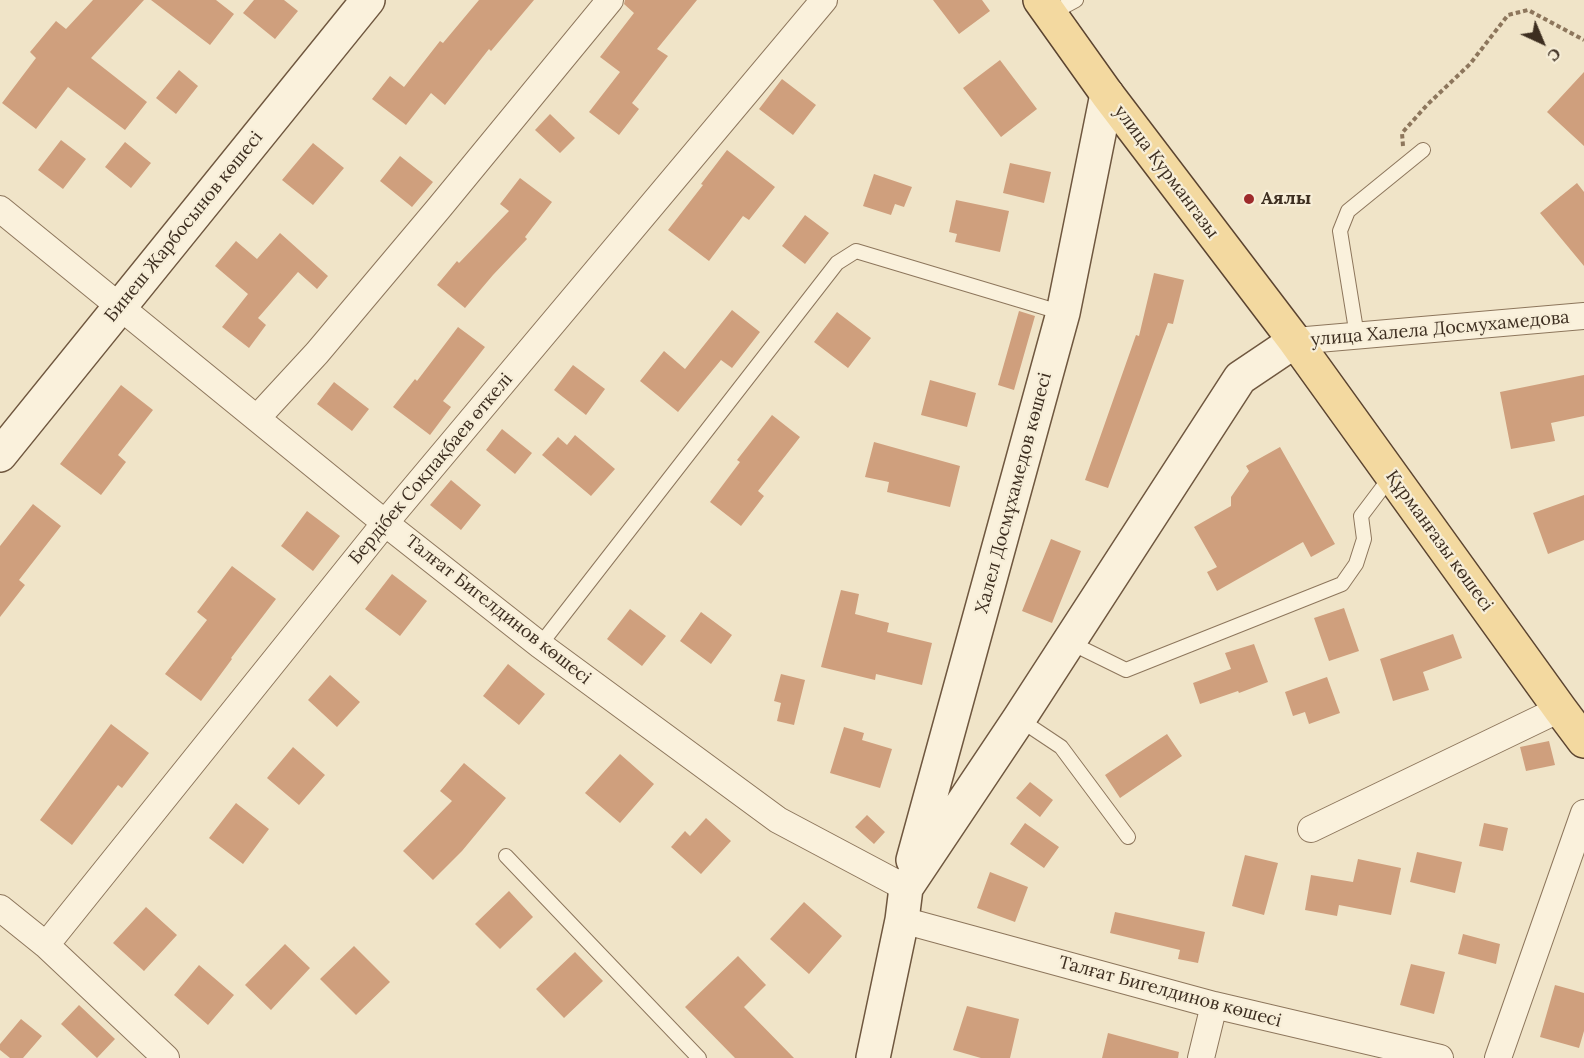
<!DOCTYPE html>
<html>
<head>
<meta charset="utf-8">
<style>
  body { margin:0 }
  #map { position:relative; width:1584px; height:1058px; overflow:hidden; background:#f0e4c8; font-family:Lora,serif }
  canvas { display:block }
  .north { position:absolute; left:1512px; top:12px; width:60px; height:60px; -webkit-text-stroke:4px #f7eed8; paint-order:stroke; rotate:136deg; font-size:16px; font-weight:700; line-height:24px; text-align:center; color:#3d2e20 }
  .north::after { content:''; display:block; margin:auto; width:21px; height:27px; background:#3d2e20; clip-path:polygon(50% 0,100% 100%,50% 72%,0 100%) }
</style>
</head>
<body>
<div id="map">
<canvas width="1584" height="1058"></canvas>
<div class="north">С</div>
</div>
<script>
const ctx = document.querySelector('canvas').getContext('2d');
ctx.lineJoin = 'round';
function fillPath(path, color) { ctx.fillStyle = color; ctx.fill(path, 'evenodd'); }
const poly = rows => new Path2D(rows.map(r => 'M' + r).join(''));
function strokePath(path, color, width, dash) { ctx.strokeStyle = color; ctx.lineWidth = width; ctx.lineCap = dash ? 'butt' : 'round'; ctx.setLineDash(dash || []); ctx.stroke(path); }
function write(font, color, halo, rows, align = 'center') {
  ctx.font = font + ' Lora,serif'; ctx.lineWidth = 4.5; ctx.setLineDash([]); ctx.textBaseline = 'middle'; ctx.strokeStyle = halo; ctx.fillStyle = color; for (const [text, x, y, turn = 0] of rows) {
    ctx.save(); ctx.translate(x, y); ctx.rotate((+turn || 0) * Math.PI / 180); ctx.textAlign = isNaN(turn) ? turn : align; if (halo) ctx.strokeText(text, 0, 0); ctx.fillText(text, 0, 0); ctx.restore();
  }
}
fillPath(poly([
  [93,0,144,0,91,58,147,102,125,130,68,87,36,129,2,103,36,58,30,52,56,21,66,29],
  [151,0,216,0,234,14,210,45],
  [254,0,284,0,298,11,275,39,243,13],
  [479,0,534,0,491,51,489,49,445,105,431,93,406,125,372,99,390,76,404,87,440,41,443,43],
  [625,0,697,0,657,49,668,56,632,103,639,109,619,135,589,112,620,72,600,57,634,13,624,4],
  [933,0,982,0,990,11,959,34],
  [1000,60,1037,109,1001,137,963,88],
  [179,70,198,86,176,114,156,98],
  [1584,72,1584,146,1547,112],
  [782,79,816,105,793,135,759,109],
  [550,114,575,138,560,153,535,130],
  [61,140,86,159,63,189,38,170],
  [125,142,151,163,131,188,105,167],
  [313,143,344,168,313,205,282,180],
  [727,150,775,187,749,220,743,216,709,261,668,230,703,185,701,184],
  [400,156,433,182,412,207,380,181],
  [1010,163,1051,172,1044,203,1003,193],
  [874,174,912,187,904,207,895,204,891,215,863,206],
  [520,178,552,202,525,237,527,239,493,275,465,308,437,285,457,261,459,263,509,211,500,204],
  [1577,183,1584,192,1584,266,1540,213],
  [956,200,1009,211,1000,252,955,242,957,234,949,232],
  [805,215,829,233,805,264,782,246],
  [280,233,328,276,317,289,298,272,258,318,266,325,249,348,222,327,248,294,215,266,236,241,257,259],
  [1154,273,1184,280,1173,324,1168,323,1108,488,1085,480,1136,335,1139,336],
  [732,310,760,332,732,368,721,360,678,412,640,381,664,351,685,369],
  [1019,311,1035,316,1014,390,998,385],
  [837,312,871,338,848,368,814,342],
  [458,327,485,347,443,401,451,407,430,435,393,407,415,379,417,381],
  [573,365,605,389,586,415,554,390],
  [1584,375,1584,416,1551,423,1555,441,1511,449,1500,392],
  [930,380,976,393,967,427,921,415],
  [334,382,369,409,352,431,317,404],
  [121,385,153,410,118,455,126,462,101,495,60,464],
  [772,415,800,437,758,491,764,496,741,526,710,502,740,462,737,460],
  [502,429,532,453,515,474,486,450],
  [575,435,615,469,591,496,542,455,558,437,567,445],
  [874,442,960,466,950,507,887,492,889,482,865,477],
  [1280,447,1335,544,1311,557,1303,542,1217,591,1207,572,1217,567,1194,527,1231,506,1231,497,1249,471,1246,466],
  [451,480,481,505,461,530,430,505],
  [1584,495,1584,540,1548,554,1533,513],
  [33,504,61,526,19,580,25,585,0,617,0,546],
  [307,511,340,536,313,571,281,546],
  [1051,539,1081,551,1052,623,1022,611],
  [232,566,276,599,231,658,232,659,201,701,165,674,207,620,197,612],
  [392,574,427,601,400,636,365,609],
  [841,590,859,594,855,614,889,623,887,632,932,643,922,685,876,674,875,680,821,667],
  [1344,608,1359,651,1329,661,1314,618],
  [630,609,666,636,642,666,607,639],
  [701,612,732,635,711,664,680,641],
  [1453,634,1462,658,1423,672,1429,690,1393,701,1380,659],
  [1254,644,1268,682,1239,693,1238,691,1200,704,1193,683,1231,669,1225,653],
  [508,664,545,694,519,725,483,696],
  [781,674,805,680,794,725,777,721,781,703,774,701],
  [330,675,360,702,337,727,308,700],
  [1327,677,1340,713,1309,724,1305,712,1293,716,1285,692],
  [111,724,149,753,122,788,118,785,72,845,40,820],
  [844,727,864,733,862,740,892,749,880,788,830,773],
  [1167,734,1182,756,1120,798,1105,775],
  [1549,741,1555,765,1526,771,1520,747],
  [293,747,325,775,299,805,267,778],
  [620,754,654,784,620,823,585,793],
  [464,763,506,798,462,851,433,880,403,851,452,801,440,791],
  [1030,782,1053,800,1040,817,1016,798],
  [236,803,269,829,243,864,209,838],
  [867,815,885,832,874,844,855,827],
  [706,818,731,841,701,874,671,847,685,831,690,836],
  [1025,823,1059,847,1044,868,1010,844],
  [1484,823,1508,828,1503,851,1479,846],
  [1417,852,1462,862,1455,893,1410,882],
  [1245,855,1278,863,1264,915,1232,906],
  [1358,859,1401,868,1391,915,1339,905,1337,916,1305,910,1311,875,1353,882],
  [990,872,1028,887,1015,922,977,908],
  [509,891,533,917,500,949,475,924],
  [804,902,842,936,809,974,770,939],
  [146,907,177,935,144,971,113,943],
  [1115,912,1205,932,1198,963,1178,959,1180,950,1110,933],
  [1463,934,1500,944,1496,964,1458,954],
  [285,944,310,968,271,1010,245,985],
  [354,946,390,982,356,1015,320,979],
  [575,952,603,981,564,1018,536,989],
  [738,956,766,985,744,1007,794,1058,735,1058,685,1007],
  [1411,964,1445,972,1434,1014,1400,1005],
  [199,965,234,995,208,1025,174,995],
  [1555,985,1584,993,1584,1031,1579,1048,1540,1037],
  [79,1005,115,1039,97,1058,61,1024],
  [967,1006,1019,1019,1010,1058,981,1058,953,1050],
  [21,1019,42,1036,23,1058,10,1058,0,1050,0,1044],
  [1108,1033,1179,1052,1178,1058,1102,1058]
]), '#cf9f7d');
const lane = poly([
  [1050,14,1076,0],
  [1357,336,1340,231,1348,211,1423,150],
  [1069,642,1126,670,1342,584,1356,564,1364,539,1361,516,1392,475],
  [540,645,837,263,856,251,1063,313],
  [1019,719,1061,747,1128,837],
  [506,856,699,1058]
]);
const street = poly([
  [0,209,385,523,540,645,778,820,906,888],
  [1295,341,1584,316],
  [257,418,317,353,439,208,610,0],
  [1311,829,1560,709],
  [0,908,46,945,166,1058],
  [902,920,1214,1005,1440,1058],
  [46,945,385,523,824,0],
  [1201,1058,1214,1005],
  [1498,1058,1584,813]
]);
const secondary = poly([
  [0,455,368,0],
  [913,860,1063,313,1107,94],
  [873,1058,902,920,906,888,1019,719,1240,378,1295,341]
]);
const primary = poly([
  [1040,0,1107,94,1295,341,1560,709,1584,741]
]);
strokePath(lane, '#8d765c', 16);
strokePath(street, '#8d765c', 28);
strokePath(secondary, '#6f573f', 36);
strokePath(primary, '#5b4430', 36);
strokePath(poly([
  [1403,146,1402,133,1427,105,1470,64,1508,15,1528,10,1584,40]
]), '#8d765c', 4, [4.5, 3]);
strokePath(lane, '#faf1dc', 14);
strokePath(street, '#faf1dc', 26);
strokePath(secondary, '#faf1dc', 33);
strokePath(primary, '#f3d9a0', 33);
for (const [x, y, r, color] of [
  [1249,199,6,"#9e2a2b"]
]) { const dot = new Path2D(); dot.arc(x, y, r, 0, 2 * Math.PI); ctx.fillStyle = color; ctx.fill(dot); strokePath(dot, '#f7eed8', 2); }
write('18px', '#3d2e20', '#f7eed8', [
  ["улица Курмангазы",1166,172,53],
  ["Бинеш Жарбосынов көшесі",184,227,-51],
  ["улица Халела Досмухамедова",1440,329,-5],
  ["Бердібек Соқпақбаев өткелі",431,469,-50],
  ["Халел Досмұхамедов көшесі",1014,493,-75],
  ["Құрманғазы көшесі",1439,541,54],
  ["Талғат Бигелдинов көшесі",498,610,38],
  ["Талғат Бигелдинов көшесі",1170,992,15]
]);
write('bold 18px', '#3d2e20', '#f7eed8', [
  ["Аялы",1261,199]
], 'left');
</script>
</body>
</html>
